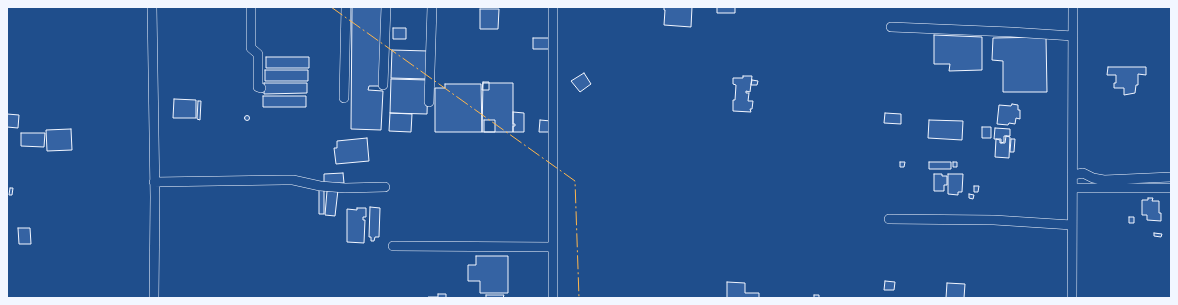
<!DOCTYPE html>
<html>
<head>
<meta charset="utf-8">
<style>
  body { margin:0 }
  #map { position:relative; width:1178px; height:305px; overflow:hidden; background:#1f4e8c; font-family:Roboto,sans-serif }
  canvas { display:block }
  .frame { position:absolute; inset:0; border:8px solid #f2f6ff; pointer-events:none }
</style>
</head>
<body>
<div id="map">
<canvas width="1178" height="305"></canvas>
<div class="frame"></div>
</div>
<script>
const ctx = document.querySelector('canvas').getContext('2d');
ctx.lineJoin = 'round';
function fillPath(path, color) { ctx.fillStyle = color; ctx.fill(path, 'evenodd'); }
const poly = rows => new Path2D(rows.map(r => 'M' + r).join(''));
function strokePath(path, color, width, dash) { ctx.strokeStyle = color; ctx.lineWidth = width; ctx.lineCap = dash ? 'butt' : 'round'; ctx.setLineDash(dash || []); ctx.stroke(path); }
const building = poly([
  [352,7,384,7,382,86,369,86,368,90,383,91,381,130,351,129,352,7],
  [664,7,692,7,691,27,664,25,665,10,664,10,664,7],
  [717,7,735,7,735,13,717,13,717,7],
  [480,9,499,9,498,29,480,29,480,9],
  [393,28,406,28,406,39,393,39,393,28],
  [934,35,982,37,982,70,949,71,950,64,934,64,934,35],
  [1046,37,1047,92,1003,92,1003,61,992,60,993,38,1046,37],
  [533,38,549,38,549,49,533,49,533,38],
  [392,50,428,51,427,79,391,78,392,50],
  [266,57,309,57,309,68,266,68,266,57],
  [1108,67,1146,67,1146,75,1138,74,1138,85,1136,85,1135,93,1124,95,1124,88,1114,88,1114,83,1116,83,1116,75,1107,75,1108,67],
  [265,70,308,70,308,81,265,81,265,70],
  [584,73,591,84,580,92,571,81,584,73],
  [743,76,752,76,750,92,746,91,746,93,749,93,748,101,753,101,752,109,750,109,751,112,733,111,733,100,735,100,736,85,733,84,733,78,743,78,743,76],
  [391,79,428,80,427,114,390,113,391,79],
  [752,80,758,81,757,85,751,85,752,80],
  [483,82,489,82,489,90,482,90,483,82],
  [264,83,307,83,307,93,264,94,264,83],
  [483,83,513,83,513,132,482,132,483,83],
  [445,84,481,84,482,132,435,132,435,88,445,88,445,84],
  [263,96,306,96,306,107,263,107,263,96],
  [174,99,196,100,196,118,173,118,174,99],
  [198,101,201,101,200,120,197,119,198,101],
  [1012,104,1018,105,1018,110,1020,110,1020,119,1016,118,1015,124,1009,123,1008,125,997,124,999,105,1011,106,1012,104],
  [513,112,524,113,524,132,513,132,513,126,515,126,515,124,513,124,513,112],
  [390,113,412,114,411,132,389,131,390,113],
  [885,113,901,114,901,124,884,123,885,113],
  [7,114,19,115,18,128,7,127,7,114],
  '244.5 118a2.5 2.5 0 1 1 5 0a2.5 2.5 0 1 1-5 0Z',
  [484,120,495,120,495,132,484,132,484,120],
  [540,120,551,121,551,132,539,132,540,120],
  [929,120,963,121,962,140,928,138,929,120],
  [982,127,991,127,991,138,982,138,982,127],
  [995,128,1010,129,1010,136,1004,136,1004,142,1001,143,1001,139,994,139,995,128],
  [71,129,72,150,47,151,46,130,71,129],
  [21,133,45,133,44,147,21,146,21,133],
  [1006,136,1010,137,1009,158,995,157,996,139,1000,140,1000,143,1005,143,1006,136],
  [367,138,369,161,336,164,334,148,337,148,337,141,367,138],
  [1011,139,1015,139,1014,152,1010,152,1011,139],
  [900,162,905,162,904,167,900,167,900,162],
  [929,162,951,162,951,169,929,169,929,162],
  [953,162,957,162,957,167,953,167,953,162],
  [343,173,344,183,324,184,324,174,343,173],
  [934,174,942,174,942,176,947,176,947,185,944,185,944,191,934,191,934,174],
  [948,174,963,174,962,192,958,192,958,195,948,194,948,174],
  [974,186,979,186,978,192,974,192,974,186],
  [10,188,13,188,12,195,9,195,10,188],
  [319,190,324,190,324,214,319,214,319,190],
  [338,190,335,216,325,215,327,191,338,190],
  [969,194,974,195,973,199,969,198,969,194],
  [1148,198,1153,198,1152,201,1159,201,1159,213,1161,213,1161,221,1147,220,1147,215,1142,215,1142,200,1148,200,1148,198],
  [370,207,380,208,379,237,375,237,374,241,371,241,371,237,369,237,370,207],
  [357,208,366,208,366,217,363,217,363,220,365,220,364,243,347,242,347,209,357,210,357,208],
  [1129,217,1134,217,1134,223,1129,223,1129,217],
  [18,228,30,228,31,244,19,244,18,228],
  [1154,233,1162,234,1161,237,1154,236,1154,233],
  [476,256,508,256,508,293,480,293,480,281,468,281,468,265,476,265,476,256],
  [885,281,895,282,894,290,884,290,885,281],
  [727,282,745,283,745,293,759,293,759,298,727,298,727,282],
  [947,283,965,284,964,298,946,298,947,283],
  [438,294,446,294,446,298,428,298,428,297,438,297,438,294],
  [486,295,504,295,503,298,486,298,486,295],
  [814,295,819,295,819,298,814,298,814,295]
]);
fillPath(building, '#3563a3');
strokePath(building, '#f2f6ff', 1);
const minor = poly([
  [152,7,155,197,154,298],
  [251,7,251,48,258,54,258,87,261,88],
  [553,7,553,298],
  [891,27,1011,32,1073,36],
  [383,85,386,7],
  [344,98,346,7],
  [429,102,432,7],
  [1073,175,1083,173,1093,178,1104,180,1171,177],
  [154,182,283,180,293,180,320,186,345,188,385,187],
  [1073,188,1171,188],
  [889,219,994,220,1072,225],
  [393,246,553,247],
  [1072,298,1073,7]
]);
strokePath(minor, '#f2f6ff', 10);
strokePath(minor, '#1f4e8c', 9);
strokePath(poly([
  [331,7,575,181,579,298]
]), '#ffb74d', 1, [14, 3, 2, 3]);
</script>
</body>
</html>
